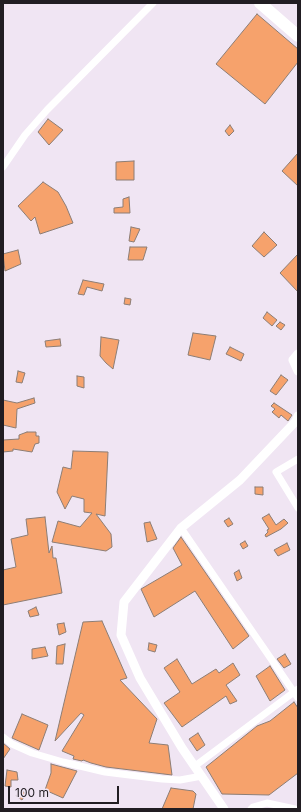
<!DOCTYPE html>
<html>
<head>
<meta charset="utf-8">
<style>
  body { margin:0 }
  #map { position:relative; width:301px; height:812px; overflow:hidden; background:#f0e5f3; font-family:Inter,sans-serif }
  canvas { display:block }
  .frame { position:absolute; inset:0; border:4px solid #211d22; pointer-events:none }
  .scale { position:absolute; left:8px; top:786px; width:111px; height:18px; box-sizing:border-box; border:2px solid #211d22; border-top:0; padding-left:5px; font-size:12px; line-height:14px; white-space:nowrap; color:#211d22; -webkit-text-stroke:3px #f0e5f3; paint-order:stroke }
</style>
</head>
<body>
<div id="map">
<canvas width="301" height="812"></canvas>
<div class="frame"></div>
<div class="scale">100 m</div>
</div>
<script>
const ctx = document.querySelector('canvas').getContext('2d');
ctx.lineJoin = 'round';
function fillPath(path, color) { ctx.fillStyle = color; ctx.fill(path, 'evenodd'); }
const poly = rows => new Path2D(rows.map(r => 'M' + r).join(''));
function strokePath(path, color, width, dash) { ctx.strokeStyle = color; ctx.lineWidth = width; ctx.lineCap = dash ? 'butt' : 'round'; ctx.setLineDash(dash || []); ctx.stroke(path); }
const building = poly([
  [257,14,298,49,298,62,265,104,216,64,257,14],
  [48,119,63,130,49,145,38,132,48,119],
  [230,125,234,131,229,136,225,131,230,125],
  [298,153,298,186,282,171,298,153],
  [134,161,134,180,116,180,116,162,134,161],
  [43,182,58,192,66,206,73,223,40,234,35,217,31,221,18,206,43,182],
  [129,197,130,213,114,213,114,208,123,207,123,199,129,197],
  [131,227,140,229,134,242,129,241,131,227],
  [264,232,277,245,264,257,252,246,264,232],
  [130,247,147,247,143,260,128,260,130,247],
  [18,250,21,264,5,271,3,254,18,250],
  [298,254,298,292,280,273,298,254],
  [83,280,104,284,102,291,87,287,84,295,78,294,83,280],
  [125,298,131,299,130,305,124,304,125,298],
  [267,312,277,320,272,326,263,318,267,312],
  [280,322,285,325,281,330,276,326,280,322],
  [193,333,216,336,210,360,188,355,193,333],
  [101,337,119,340,113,369,106,363,100,356,101,337],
  [60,339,61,346,46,347,45,341,60,339],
  [230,347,244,354,241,361,226,354,230,347],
  [18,371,25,373,22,383,16,382,18,371],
  [281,375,288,380,276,395,270,391,281,375],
  [77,376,84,377,84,388,77,386,77,376],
  [34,398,35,403,17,409,16,428,3,425,3,400,17,403,34,398],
  [274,403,292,415,288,421,281,415,279,418,272,412,275,409,271,406,274,403],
  [27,432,36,432,36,436,39,436,39,443,35,444,32,452,13,449,13,451,3,452,3,440,19,439,19,435,27,432],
  [73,451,108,452,105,516,96,514,111,534,112,547,106,551,52,542,58,521,80,527,92,513,84,512,84,499,72,496,65,509,57,492,63,467,71,469,73,451],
  [255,487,263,487,263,495,255,494,255,487],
  [269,514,276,525,284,519,288,523,281,529,266,537,265,535,268,532,267,530,269,529,262,518,269,514],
  [45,517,49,553,52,546,53,558,56,558,62,593,3,605,3,570,16,567,11,539,28,535,26,519,45,517],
  [229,518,233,524,228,527,224,521,229,518],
  [150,522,157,539,147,542,144,523,150,522],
  [181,537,249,636,233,649,195,591,154,617,141,589,182,565,173,548,181,537],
  [245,541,248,546,243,549,240,544,245,541],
  [287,543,290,550,278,556,274,550,287,543],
  [239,570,242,578,237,581,234,573,239,570],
  [36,607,39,615,30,617,28,611,36,607],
  [102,621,127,678,120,680,157,719,149,743,168,745,172,775,106,767,91,763,83,760,82,761,73,759,74,756,62,751,84,715,81,713,55,741,83,622,102,621],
  [64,623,66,632,59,635,57,624,64,623],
  [149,643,157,645,155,652,148,650,149,643],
  [65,644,63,664,56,664,57,646,65,644],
  [45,647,48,656,32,659,32,649,45,647],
  [285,654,291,664,284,668,277,659,285,654],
  [177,659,192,684,216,669,219,673,233,663,240,675,226,685,237,701,230,704,226,696,182,727,164,703,180,692,164,668,177,659],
  [270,666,285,690,270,701,256,676,270,666],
  [294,702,298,708,298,773,269,795,222,794,206,767,257,726,270,721,294,702],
  [22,714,48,725,39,750,12,738,22,714],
  [198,733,205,745,197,751,189,739,198,733],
  [3,743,10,749,3,759,3,743],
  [51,764,77,771,63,798,45,790,51,773,51,764],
  [7,770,17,772,18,780,11,780,11,787,5,786,7,770],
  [171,788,193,791,196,794,193,809,162,809,171,788],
  [21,790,26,794,22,800,16,796,21,790]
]);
fillPath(building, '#f6a26c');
strokePath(building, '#8c7d75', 1);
strokePath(poly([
  [3,167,25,135,47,110,153,3],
  [298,459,276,472,298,508],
  [181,528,298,698],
  [3,737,12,744,32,753,63,762,105,772,162,779,180,780,202,776],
  [195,766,298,689],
  [251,809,253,807,267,803,295,809]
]), '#fff', 7);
strokePath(poly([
  [298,354,293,360,298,371],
  [224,809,182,748,140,678,121,635,124,602,181,528,240,480,296,421,298,416]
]), '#fff', 9);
strokePath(poly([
  [260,3,298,36]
]), '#fff', 12);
</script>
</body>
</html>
